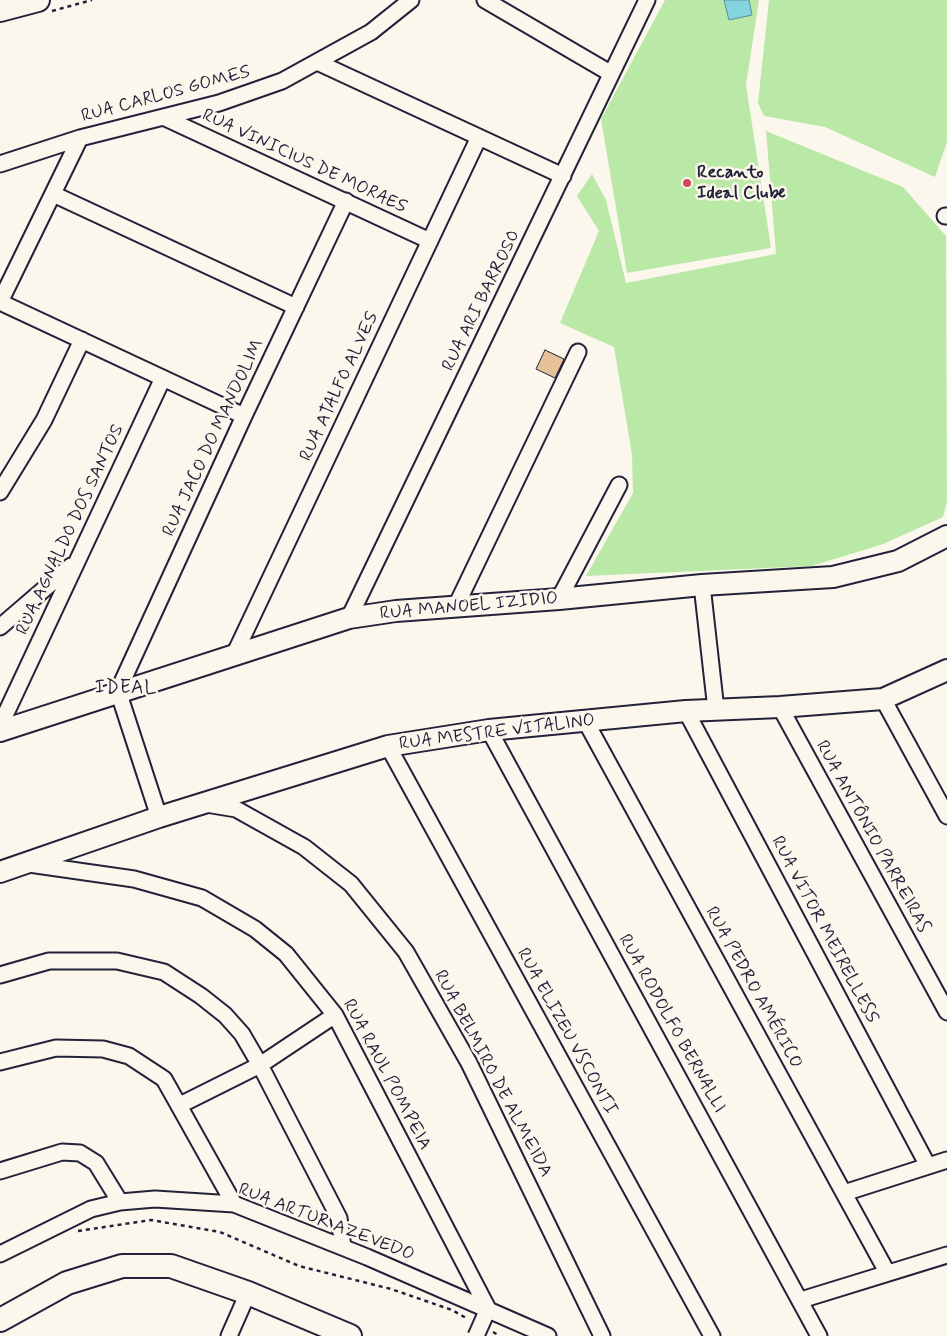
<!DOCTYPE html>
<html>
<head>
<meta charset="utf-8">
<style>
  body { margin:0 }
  canvas { display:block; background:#fbf7ec }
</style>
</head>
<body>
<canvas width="947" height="1336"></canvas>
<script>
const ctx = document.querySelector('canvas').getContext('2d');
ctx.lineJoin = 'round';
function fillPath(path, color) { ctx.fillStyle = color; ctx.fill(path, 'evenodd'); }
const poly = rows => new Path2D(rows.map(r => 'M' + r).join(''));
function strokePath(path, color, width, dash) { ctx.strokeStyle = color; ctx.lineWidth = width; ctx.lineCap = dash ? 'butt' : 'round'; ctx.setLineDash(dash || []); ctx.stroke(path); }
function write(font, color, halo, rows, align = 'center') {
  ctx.font = font + ' Mynerve,sans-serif'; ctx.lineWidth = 5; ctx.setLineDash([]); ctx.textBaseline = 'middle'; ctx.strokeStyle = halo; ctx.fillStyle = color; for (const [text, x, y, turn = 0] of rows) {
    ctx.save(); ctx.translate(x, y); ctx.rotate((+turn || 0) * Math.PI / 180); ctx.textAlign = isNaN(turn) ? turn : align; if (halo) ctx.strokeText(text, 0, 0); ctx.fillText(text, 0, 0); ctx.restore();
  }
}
fillPath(poly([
  [665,0,759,0,746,85,771,248,627,273,601,119],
  [769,0,947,0,947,142,935,177,825,127,764,116,758,103],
  [766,131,903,187,946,236,947,501,943,517,883,544,812,566,586,576,633,493,632,454,614,347,560,323,599,231,577,196,592,174,606,200,626,283,776,254]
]), '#bae8a7');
const water = poly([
  [724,0,749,0,752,15,729,20,724,0]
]);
fillPath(water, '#84d4e0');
strokePath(water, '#5d8d9e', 1);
const building = poly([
  [545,350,564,359,555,378,536,369,545,350]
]);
fillPath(building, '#e7c298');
strokePath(building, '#22223b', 1);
const minor = poly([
  [485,0,610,73],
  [317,62,563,176],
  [163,117,430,241],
  [0,164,80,138,219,103,282,81,371,32,411,0],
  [53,194,296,307],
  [945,216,947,216],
  [0,302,244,416],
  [0,302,80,138],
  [0,492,44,420,82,340],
  [702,585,716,710],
  [559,599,619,485],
  [456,606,578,352],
  [349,618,647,0],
  [0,627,71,566],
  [235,653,479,137],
  [883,699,947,816],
  [780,707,947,1012],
  [686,711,928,1166],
  [586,722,887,1272],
  [0,726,163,378],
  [489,730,819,1336],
  [388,746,712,1336],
  [206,804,236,809,304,847,351,884,406,952,469,1063,602,1336],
  [159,817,118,691,244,416,346,201],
  [29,864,134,879,202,898,255,929,286,954,335,1015,488,1309,484,1318],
  [0,975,49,961,117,961,164,972,201,996,225,1015,242,1034,260,1065,339,1218,343,1247],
  [0,1062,56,1048,103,1049,129,1056,164,1079,234,1204],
  [180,1105,260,1065,335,1015],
  [0,1171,62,1152,80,1153,96,1163,120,1202],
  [844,1193,947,1160],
  [0,1254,91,1209,120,1202,155,1199,234,1204,367,1257,548,1336],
  [801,1300,947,1255],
  [229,1336,248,1293]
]);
const tertiary = poly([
  [0,731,349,618,396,611,559,599,702,585,833,577,898,561,947,536],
  [0,872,159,817,388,746,489,730,686,711,780,707,883,699,947,670]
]);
const secondary = poly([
  [0,10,38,0],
  [0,1320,67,1283,122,1266,171,1266,248,1293,350,1336]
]);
strokePath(minor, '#22223b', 19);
strokePath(tertiary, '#22223b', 24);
strokePath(secondary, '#22223b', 26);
strokePath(poly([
  [52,11,92,0],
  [78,1231,151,1220,220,1232,299,1266,391,1289,452,1310,468,1319],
  [493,1332,500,1336]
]), '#22223b', 2.5, [4, 4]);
strokePath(minor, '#fbf7ec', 15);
strokePath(tertiary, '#fbf7ec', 20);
strokePath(secondary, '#fbf7ec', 22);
const minorBridge = poly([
  [476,1336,484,1318]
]);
strokePath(minorBridge, '#22223b', 19, []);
strokePath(minorBridge, '#fbf7ec', 15);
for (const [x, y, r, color] of [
  [687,183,5,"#d1495b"]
]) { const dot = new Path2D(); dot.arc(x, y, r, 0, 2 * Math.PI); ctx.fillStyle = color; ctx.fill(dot); strokePath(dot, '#fbf7ec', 2); }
write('18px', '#22223b', '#fbf7ec', [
  ["RUA CARLOS GOMES",166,95,-15],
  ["RUA VINICIUS DE MORAES",304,162,25],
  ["RUA ARI BARROSO",482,301,-64],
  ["RUA ATALFO ALVES",340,387,-65],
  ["RUA JACO DO MANDOLIM",214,438,-65],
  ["RUA AGNALDO DOS SANTOS",71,530,-65],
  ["RUA MANOEL IZIDIO",469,607,-5],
  ["RUA MESTRE VITALINO",497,733,-7],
  ["RUA ANTÔNIO PARREIRAS",872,837,61],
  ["RUA VITOR MEIRELLESS",824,930,62],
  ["RUA PEDRO AMÉRICO",753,988,61],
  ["RUA RODOLFO BERNALLI",671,1024,61],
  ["RUA ELIZEU VSCONTI",566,1032,61],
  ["RUA BELMIRO DE ALMEIDA",492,1074,62],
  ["RUA RAUL POMPEIA",386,1075,62],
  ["RUA ARTUR AZEVEDO",326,1223,21]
]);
write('bold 18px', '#22223b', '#fbf7ec', [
  ["Recanto",697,173],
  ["Ideal Clube",697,194]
], 'left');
ctx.letterSpacing = '1px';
write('19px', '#22223b', '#fbf7ec', [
  ["IDEAL",126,689]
]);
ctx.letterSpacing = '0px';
</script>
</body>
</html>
